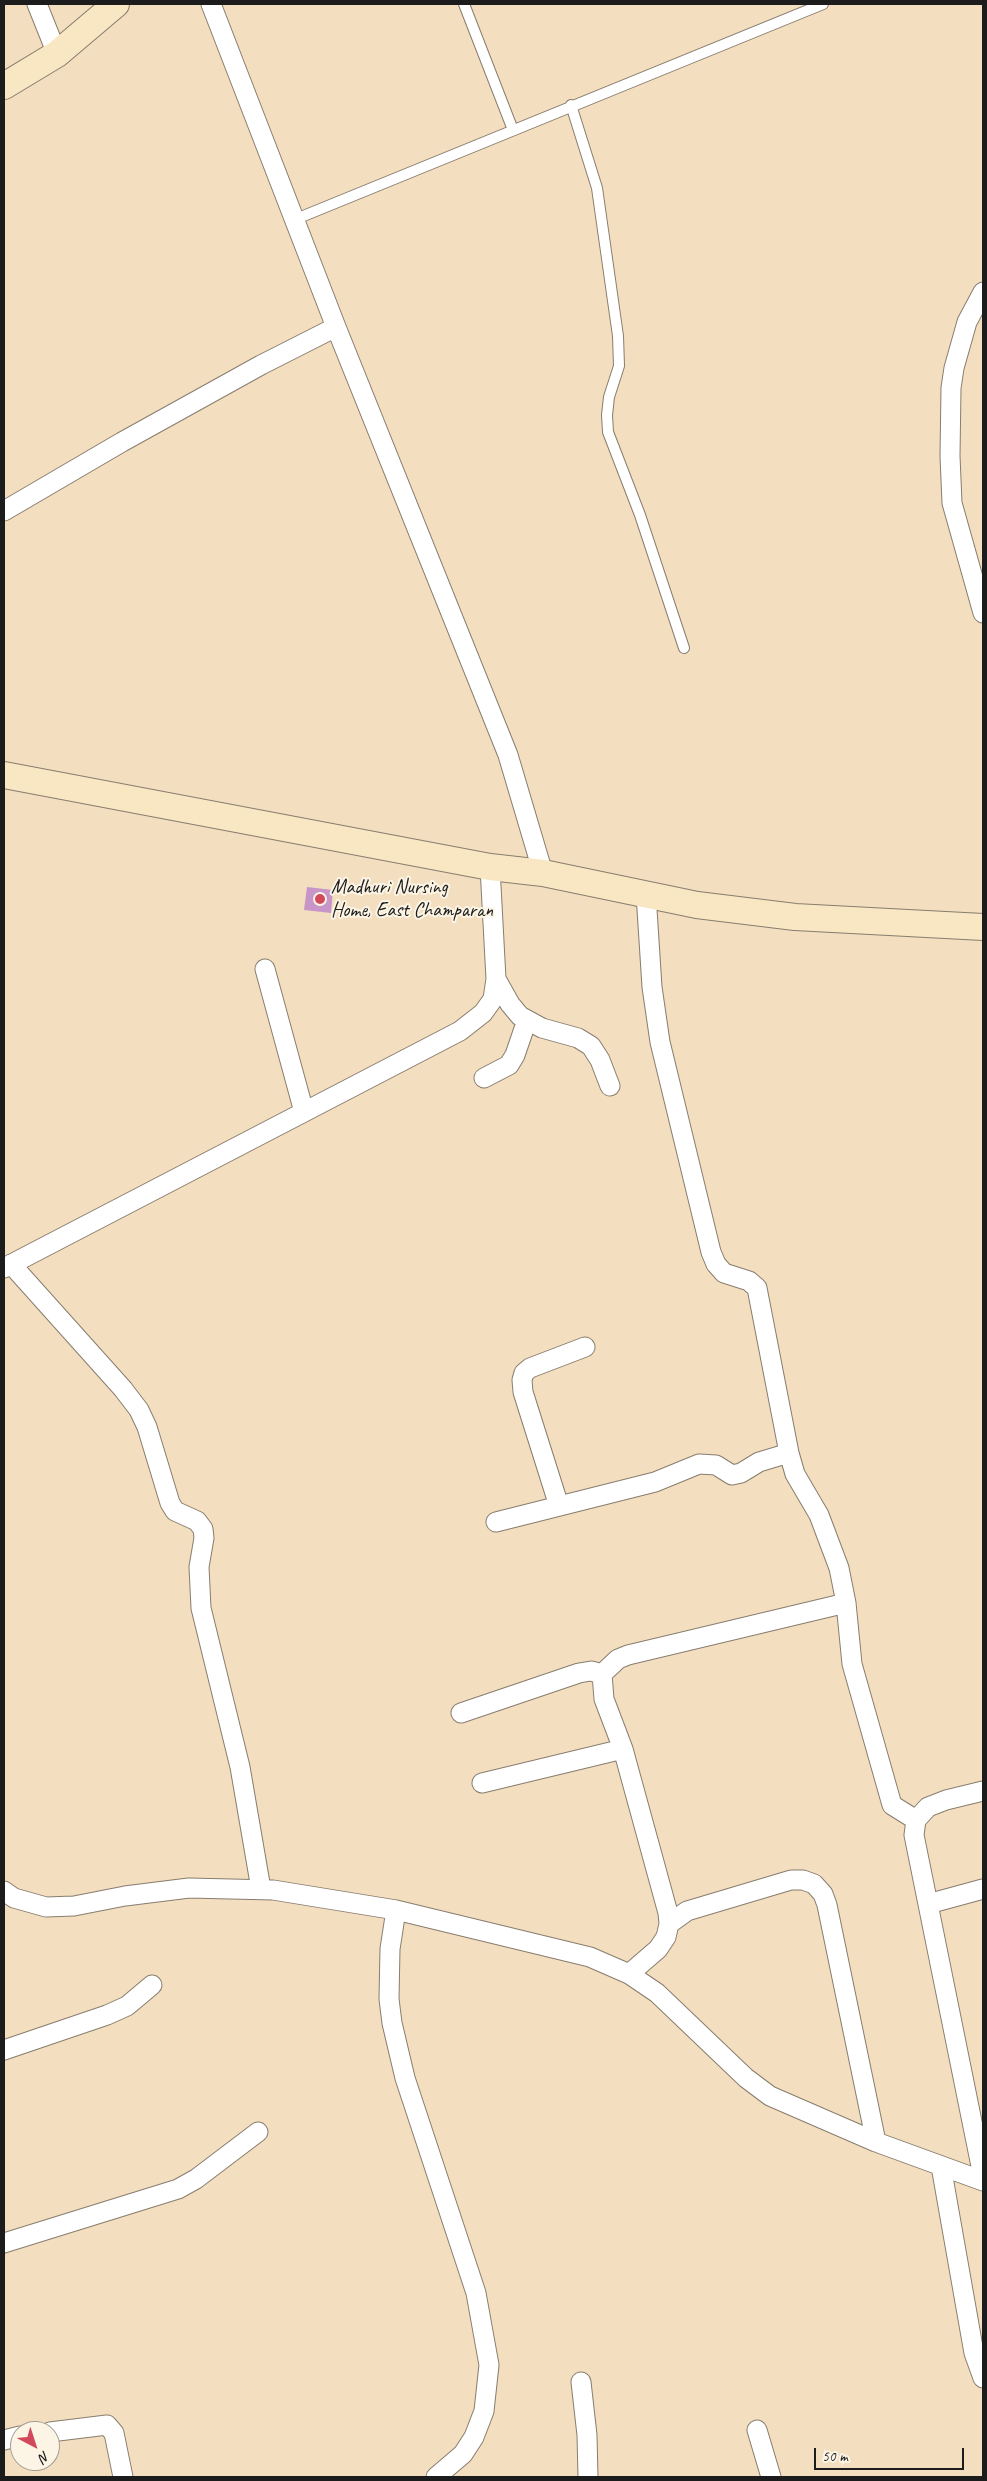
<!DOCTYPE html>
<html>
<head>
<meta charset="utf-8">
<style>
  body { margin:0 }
  #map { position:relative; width:987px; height:2481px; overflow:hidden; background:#f3dec0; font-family:Caveat,sans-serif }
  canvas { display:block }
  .frame { position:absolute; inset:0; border:5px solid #1c1c1c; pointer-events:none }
  .north { position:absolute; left:10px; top:2421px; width:50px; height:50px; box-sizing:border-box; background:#fcf5e5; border:1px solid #a29e95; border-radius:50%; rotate:140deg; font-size:14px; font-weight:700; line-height:20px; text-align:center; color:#1c1c1c }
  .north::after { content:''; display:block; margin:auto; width:18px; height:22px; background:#d1495b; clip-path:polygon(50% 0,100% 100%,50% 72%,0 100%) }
  .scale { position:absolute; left:814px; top:2448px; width:150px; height:22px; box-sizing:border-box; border:2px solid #1c1c1c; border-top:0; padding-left:6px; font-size:15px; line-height:18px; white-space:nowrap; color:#1c1c1c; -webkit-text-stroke:4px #fcf5e5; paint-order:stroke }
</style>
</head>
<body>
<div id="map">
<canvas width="987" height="2481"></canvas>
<div class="frame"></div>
<div class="north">N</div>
<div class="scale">50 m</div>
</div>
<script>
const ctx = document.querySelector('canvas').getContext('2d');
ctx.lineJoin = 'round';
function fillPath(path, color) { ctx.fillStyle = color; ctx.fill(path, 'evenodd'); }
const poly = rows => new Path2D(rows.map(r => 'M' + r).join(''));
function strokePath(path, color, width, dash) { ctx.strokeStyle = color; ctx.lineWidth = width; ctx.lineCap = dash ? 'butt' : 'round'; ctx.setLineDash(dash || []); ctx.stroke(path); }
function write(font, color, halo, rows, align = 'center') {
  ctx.font = font + ' Caveat,sans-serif'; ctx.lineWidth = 4; ctx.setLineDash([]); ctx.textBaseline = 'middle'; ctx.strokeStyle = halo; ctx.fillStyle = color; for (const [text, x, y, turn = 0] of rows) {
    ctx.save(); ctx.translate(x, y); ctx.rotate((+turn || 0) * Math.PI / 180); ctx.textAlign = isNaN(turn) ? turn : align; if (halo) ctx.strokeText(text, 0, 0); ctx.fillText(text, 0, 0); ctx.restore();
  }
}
fillPath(poly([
  [307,887,333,890,331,913,304,910]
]), '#c795c7');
const lane = poly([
  [464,4,513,130],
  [571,105,597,188,618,336,619,366,609,397,607,415,608,432,640,515,684,648],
  [296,219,823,4]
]);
const street = poly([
  [37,4,57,54],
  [211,4,336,327,508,755,543,873],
  [983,292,967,322,954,368,951,388,950,456,952,503,983,613],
  [4,511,122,442,261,365,336,327],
  [646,894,652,987,660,1042,711,1252,716,1264,724,1273,749,1281,757,1288,789,1453,795,1474,819,1515,839,1568,846,1603,852,1664,892,1805,916,1820],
  [265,969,304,1112],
  [496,979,510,1004,520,1016,542,1028,578,1038,591,1046,600,1060,610,1086],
  [484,1078,509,1065,515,1055,527,1020],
  [11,1264,123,1389,139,1410,147,1427,170,1503,175,1511,197,1521,203,1529,204,1538,199,1567,201,1608,240,1767,261,1889],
  [4,1268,460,1031,483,1013,493,999,496,979,490,867],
  [559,1506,523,1392,522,1380,524,1373,530,1368,585,1347],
  [496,1522,655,1482,699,1464,716,1465,732,1475,741,1473,759,1462,789,1453],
  [461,1713,579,1673,591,1671,602,1674],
  [482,1783,623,1749],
  [983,1791,946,1800,928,1807,916,1820,914,1835,983,2176],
  [4,1891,14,1898,46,1907,74,1906,125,1896,189,1888,273,1890,396,1910,590,1957,629,1974,657,1993,746,2078,770,2096,876,2142,983,2181],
  [928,1904,983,1889],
  [396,1910,390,1949,389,1999,392,2023,405,2078,476,2293,489,2365,484,2411,474,2437,463,2454,436,2477],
  [669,1924,687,1911,791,1880,803,1880,814,1884,823,1894,827,1905,876,2142],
  [629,1974,658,1949,666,1937,669,1924,668,1913,623,1749,604,1699,602,1674,618,1659,628,1655,846,1603],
  [4,2050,107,2015,127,2006,152,1985],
  [941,2166,974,2353,983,2378],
  [4,2243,178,2189,196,2179,258,2132],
  [581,2382,587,2435,588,2477],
  [757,2430,771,2477],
  [50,2432,107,2425,114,2433,123,2477],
  [4,2440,20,2436]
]);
const secondary = poly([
  [4,86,57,54,116,4],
  [4,775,490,867,543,873,697,905,795,917,983,927]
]);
strokePath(lane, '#887d6e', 12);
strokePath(street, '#887d6e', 21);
strokePath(secondary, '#887d6e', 28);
strokePath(lane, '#fff', 10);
strokePath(street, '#fff', 19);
strokePath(secondary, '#f9e7c3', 26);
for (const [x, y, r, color] of [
  [320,899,6,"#d1495b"]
]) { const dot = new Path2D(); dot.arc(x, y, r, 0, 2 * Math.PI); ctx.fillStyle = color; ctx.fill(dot); strokePath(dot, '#fcf5e5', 2); }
write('20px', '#1c1c1c', '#fcf5e5', [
  ["Madhuri Nursing",331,888],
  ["Home, East Champaran",331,911]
], 'left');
</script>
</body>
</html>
